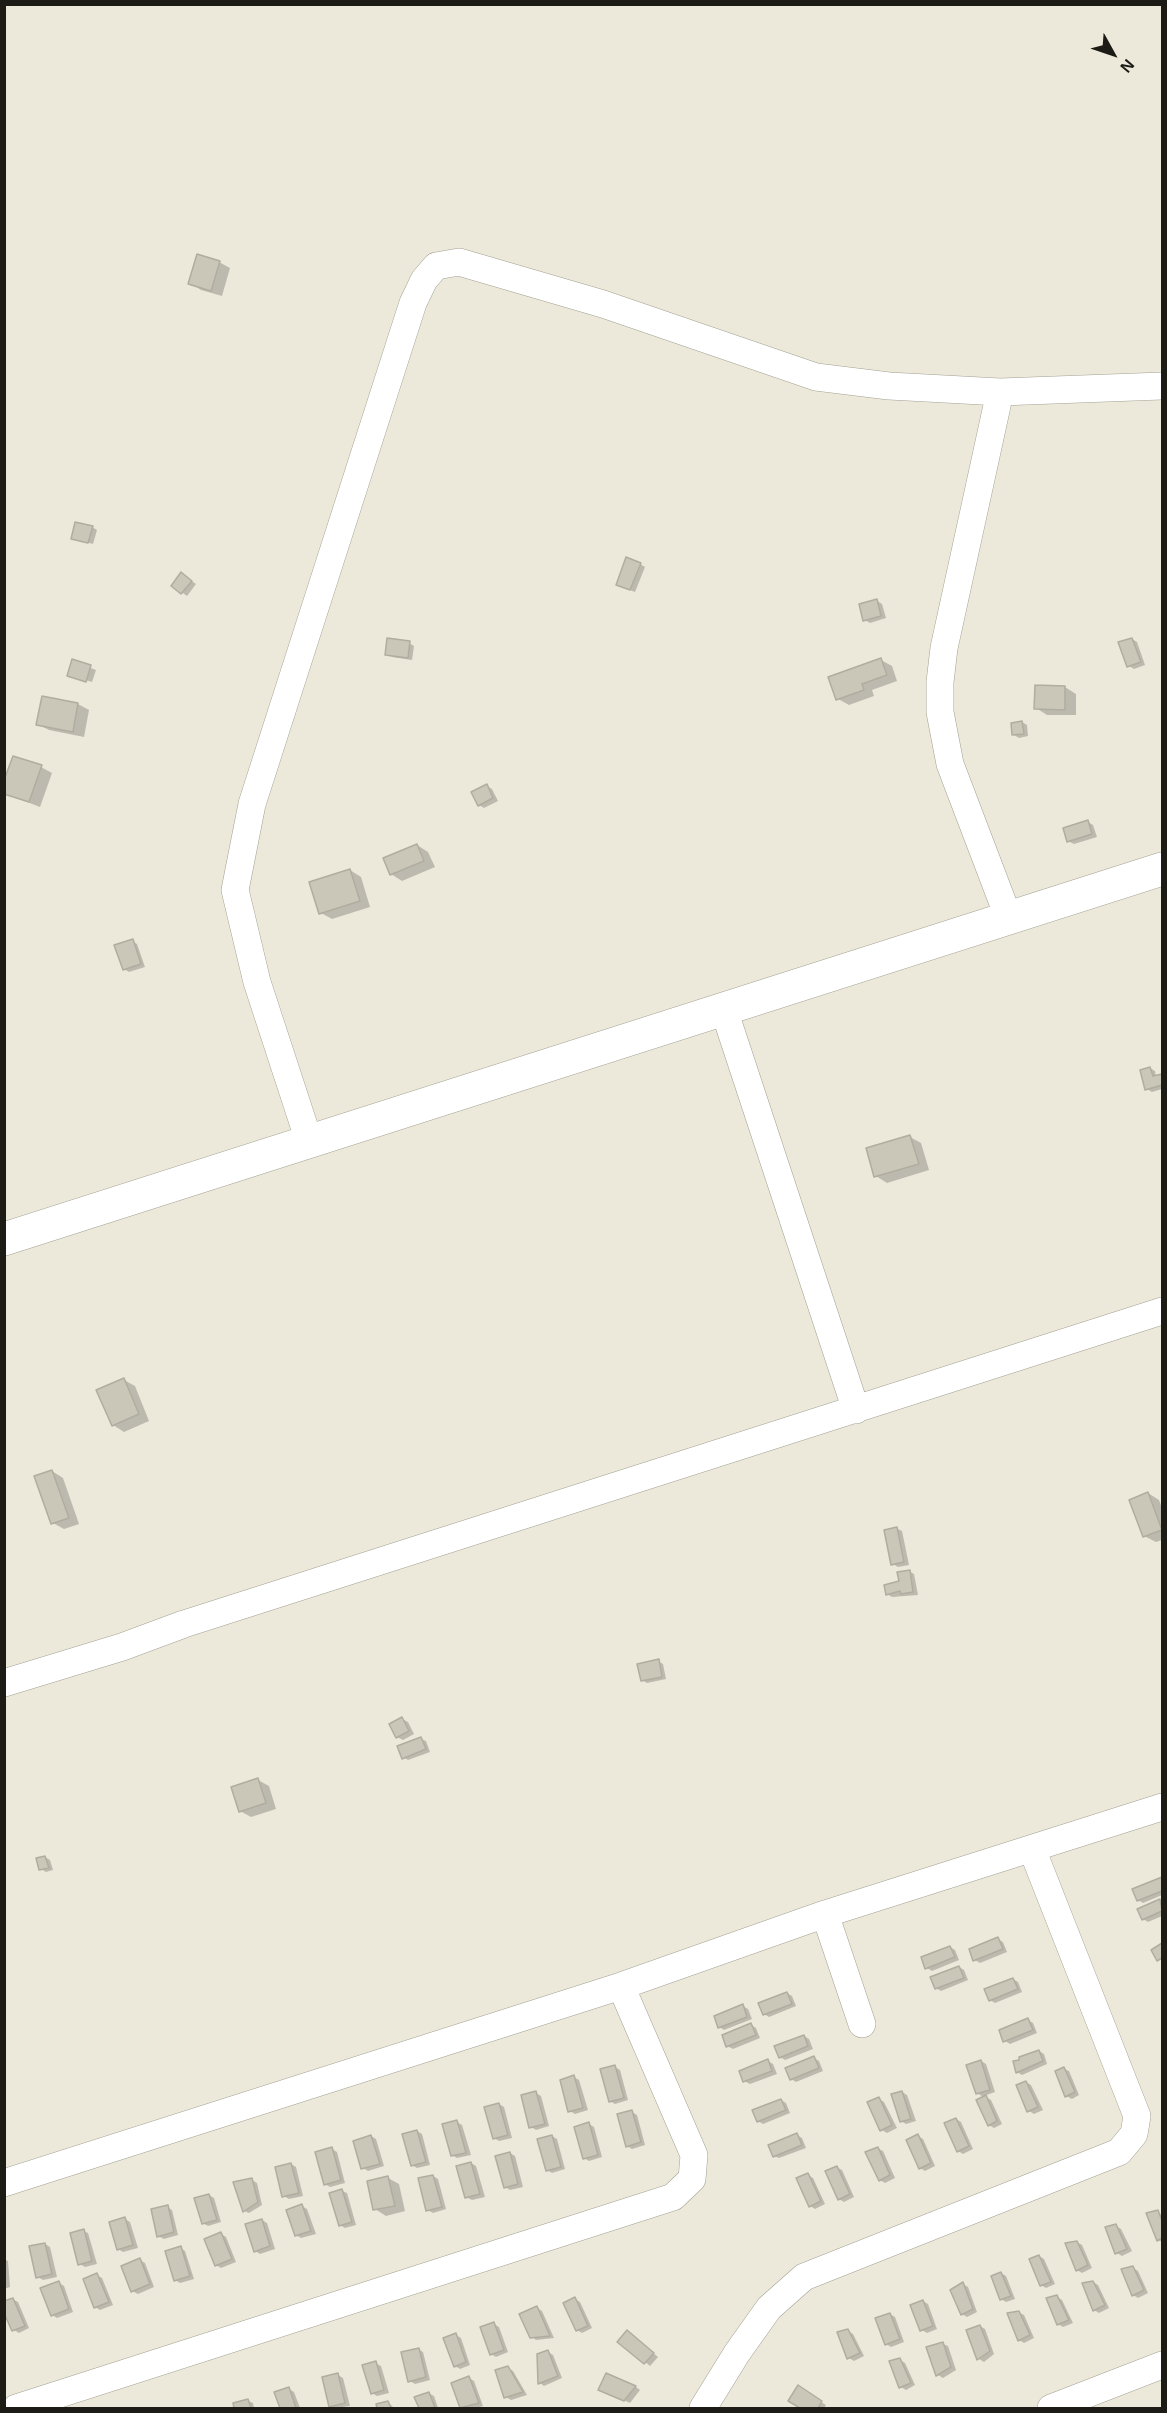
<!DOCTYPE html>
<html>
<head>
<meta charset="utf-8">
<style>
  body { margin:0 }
  #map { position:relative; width:1167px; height:2413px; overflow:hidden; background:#ece9da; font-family:Helvetica,sans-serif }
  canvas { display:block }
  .frame { position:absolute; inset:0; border:6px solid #1c1b16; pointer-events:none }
  .north { position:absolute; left:1083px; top:24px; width:60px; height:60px; -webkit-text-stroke:4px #ece9da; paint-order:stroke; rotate:130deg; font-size:16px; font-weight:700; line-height:24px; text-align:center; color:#1c1b16 }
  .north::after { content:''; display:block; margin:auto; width:21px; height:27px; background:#1c1b16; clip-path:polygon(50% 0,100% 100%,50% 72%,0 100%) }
</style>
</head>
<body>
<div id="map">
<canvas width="1167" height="2413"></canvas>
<div class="frame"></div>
<div class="north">N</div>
</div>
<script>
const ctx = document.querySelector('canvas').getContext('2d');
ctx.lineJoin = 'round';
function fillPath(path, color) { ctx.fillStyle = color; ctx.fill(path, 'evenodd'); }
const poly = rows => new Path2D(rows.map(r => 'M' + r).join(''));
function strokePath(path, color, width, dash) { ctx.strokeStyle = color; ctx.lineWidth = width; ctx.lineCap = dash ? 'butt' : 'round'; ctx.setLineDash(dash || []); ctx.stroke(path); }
fillPath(poly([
  [219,262,230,268,222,296,201,290,190,283],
  [92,527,97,530,93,544,72,538],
  [640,564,645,567,635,592,622,587],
  [186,577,196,584,187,596,173,586],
  [877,601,882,604,886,618,870,623,865,620],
  [1132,639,1137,642,1145,665,1134,669,1129,666],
  [409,643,414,646,412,660,392,657,387,654],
  [881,660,892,666,897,681,872,690,874,696,849,705,838,699],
  [73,661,96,670,92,682,72,676],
  [1065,687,1076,694,1076,715,1047,715,1036,708],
  [78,704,89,710,84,737,49,730,37,724],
  [1022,722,1027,725,1028,736,1019,738,1014,735],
  [41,767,52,773,40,807,4,793],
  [487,786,492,789,498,801,484,808,479,805],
  [1088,822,1093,825,1097,837,1074,844,1068,841],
  [417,845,428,852,435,867,402,881,391,874],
  [350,870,361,877,370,907,332,919,321,913],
  [132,941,137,944,145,967,129,972,124,969],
  [1150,1068,1155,1071,1156,1077,1162,1075,1162,1089,1152,1092,1147,1089],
  [910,1137,921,1143,929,1170,887,1183,876,1176],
  [124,1380,135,1386,149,1421,124,1432,113,1425],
  [52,1471,63,1478,79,1524,64,1529,53,1523],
  [1148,1493,1159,1500,1162,1508,1162,1540,1156,1542,1144,1536],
  [896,1528,902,1531,909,1565,898,1567,893,1564],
  [909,1571,914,1574,918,1595,892,1597,887,1594],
  [658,1661,663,1664,666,1679,647,1683,642,1680],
  [402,1719,408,1722,414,1734,403,1740,397,1737],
  [421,1739,426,1741,430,1752,408,1760,403,1757],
  [258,1780,269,1786,276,1809,251,1817,240,1811],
  [45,1857,50,1860,53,1870,46,1872,41,1869],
  [1162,1879,1162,1895,1143,1903,1138,1900],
  [1160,1901,1162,1902,1162,1916,1148,1922,1143,1919],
  [998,1939,1003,1942,1007,1952,980,1963,975,1960],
  [950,1947,955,1950,959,1960,932,1971,927,1968],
  [959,1967,964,1970,968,1980,941,1991,936,1988],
  [1013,1979,1018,1982,1022,1992,995,2003,990,2000],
  [787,1993,792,1996,796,2006,769,2017,764,2014],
  [743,2006,748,2009,752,2019,724,2030,719,2027],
  [1028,2020,1033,2023,1037,2033,1010,2044,1005,2041],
  [751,2025,756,2028,760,2038,733,2049,727,2046],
  [804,2036,809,2039,813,2049,785,2060,780,2057],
  [1039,2051,1044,2054,1047,2064,1022,2075,1017,2072],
  [814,2058,819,2061,823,2071,796,2082,791,2079],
  [768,2061,773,2064,777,2074,750,2084,744,2081,741,2072],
  [981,2061,986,2064,995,2092,984,2096,991,2100,1002,2124,994,2128,989,2125,985,2098,977,2093],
  [615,2067,620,2070,628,2100,615,2104,610,2101],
  [1064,2069,1069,2071,1079,2095,1072,2099,1066,2096],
  [574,2077,579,2080,588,2110,575,2114,570,2111],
  [1026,2082,1031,2085,1043,2110,1034,2114,1029,2111],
  [902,2092,907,2095,916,2121,906,2124,901,2121],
  [536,2093,541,2096,549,2126,536,2130,531,2127],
  [879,2099,884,2102,897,2128,887,2133,882,2130],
  [781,2100,786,2103,790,2113,763,2124,758,2121],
  [499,2104,504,2107,512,2138,499,2141,494,2138],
  [632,2112,637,2115,645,2145,632,2149,627,2146],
  [956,2119,961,2122,973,2149,963,2154,958,2151],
  [457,2122,462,2125,471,2155,457,2158,452,2155],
  [589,2124,594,2127,602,2157,589,2161,584,2158],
  [417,2131,422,2134,430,2165,417,2168,412,2165],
  [797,2135,802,2138,806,2148,779,2158,774,2156],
  [371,2136,376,2139,384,2166,368,2171,363,2168],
  [552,2136,557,2139,565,2169,552,2173,547,2170],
  [918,2136,923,2139,935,2166,925,2171,920,2168],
  [877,2148,883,2151,895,2178,885,2183,880,2180],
  [332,2149,337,2152,345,2183,330,2187,325,2184],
  [510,2153,515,2156,523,2187,510,2190,505,2187],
  [471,2163,476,2166,485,2197,472,2200,466,2197],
  [291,2164,296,2167,303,2196,289,2199,284,2196],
  [836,2167,842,2170,854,2197,844,2202,839,2199],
  [808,2175,813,2178,825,2204,815,2209,810,2206],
  [433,2176,438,2179,446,2209,433,2213,428,2210],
  [388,2178,399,2184,405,2211,386,2216,375,2209],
  [252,2180,257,2183,262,2205,249,2213,244,2211],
  [342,2191,347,2193,356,2225,345,2228,340,2225],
  [209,2195,214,2198,221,2222,208,2226,203,2223],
  [302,2206,307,2209,316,2234,301,2238,296,2235],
  [167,2207,172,2210,178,2235,164,2239,158,2236],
  [1157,2212,1162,2215,1162,2242,1158,2240],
  [125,2219,130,2222,138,2248,123,2252,118,2249],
  [262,2220,267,2223,275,2249,260,2254,255,2251],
  [1116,2226,1121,2229,1132,2251,1122,2256,1117,2253],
  [83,2231,88,2233,97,2264,85,2267,80,2264],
  [221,2234,226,2237,236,2262,221,2268,216,2265],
  [1077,2242,1082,2245,1092,2268,1082,2273,1077,2270],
  [45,2244,50,2247,57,2277,43,2280,38,2277],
  [180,2248,185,2251,194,2279,180,2283,175,2280],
  [1039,2256,1044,2259,1055,2284,1046,2288,1041,2285],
  [4,2259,8,2261,10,2287,4,2289],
  [140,2260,145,2263,154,2287,138,2294,132,2291],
  [1133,2268,1138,2271,1148,2293,1138,2298,1133,2295],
  [1001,2273,1006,2276,1015,2299,1006,2302,1001,2299],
  [97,2275,102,2278,113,2305,100,2310,95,2307],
  [1093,2282,1098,2285,1109,2308,1099,2313,1094,2310],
  [59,2283,64,2286,73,2312,57,2318,52,2315],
  [963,2284,968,2287,977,2312,967,2317,962,2314],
  [1057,2297,1062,2300,1073,2323,1063,2327,1058,2324],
  [12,2299,18,2302,29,2328,19,2333,14,2330],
  [575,2299,580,2302,592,2328,582,2333,577,2330],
  [923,2301,928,2304,937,2329,927,2333,922,2330],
  [537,2308,542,2311,554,2338,536,2340,531,2336],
  [1018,2312,1024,2315,1034,2338,1024,2343,1019,2340],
  [890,2314,895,2317,904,2342,891,2347,886,2344],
  [494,2324,499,2327,508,2352,496,2357,491,2354],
  [980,2326,985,2329,994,2354,984,2362,979,2359],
  [848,2331,853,2334,864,2356,854,2361,849,2358,839,2333],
  [456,2335,461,2338,470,2365,460,2369,455,2366],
  [632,2335,658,2357,650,2366,620,2341],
  [943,2344,948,2346,956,2370,943,2378,938,2375],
  [418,2349,423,2352,430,2380,415,2384,410,2381],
  [548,2352,553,2355,562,2378,544,2386,540,2383],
  [900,2360,905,2363,915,2385,906,2390,901,2387],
  [375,2363,381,2366,389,2393,377,2396,372,2393],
  [508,2368,513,2371,527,2395,511,2400,506,2397],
  [338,2375,343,2378,350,2406,335,2408,330,2406],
  [607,2375,636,2387,640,2390,630,2403,605,2392],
  [469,2378,474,2381,483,2406,477,2408,462,2408,453,2384],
  [798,2387,826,2405,824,2408,803,2408,790,2400],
  [289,2389,294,2392,300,2408,281,2408,276,2393],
  [428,2393,434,2396,438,2408,421,2408,416,2398],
  [248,2401,253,2403,254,2408,236,2408,235,2404],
  [388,2402,394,2408,379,2408,378,2405]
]), '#0003');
const building = poly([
  [197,254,220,261,211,291,188,284,197,254],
  [75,522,93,526,88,543,71,539,75,522],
  [626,557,641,563,630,590,616,585,626,557],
  [181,572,192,581,181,594,171,586,181,572],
  [877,599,881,616,863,621,859,604,877,599],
  [387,638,410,641,408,658,385,655,387,638],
  [1132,638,1141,662,1127,667,1118,642,1132,638],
  [881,658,887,675,862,684,864,690,836,700,828,677,881,658],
  [72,659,91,665,86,682,67,676,72,659],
  [1035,685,1065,686,1065,710,1034,709,1035,685],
  [42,696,78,703,73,732,36,725,42,696],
  [1022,721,1024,734,1012,735,1011,723,1022,721],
  [13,756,42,765,29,802,4,794,4,780,13,756],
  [487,784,493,798,478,806,471,792,487,784],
  [1088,820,1092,834,1067,842,1063,828,1088,820],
  [417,844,424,861,390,875,383,858,417,844],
  [350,869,360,901,319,914,309,882,350,869],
  [133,939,141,964,123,970,114,945,133,939],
  [1150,1067,1153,1076,1162,1074,1162,1085,1145,1090,1140,1070,1150,1067],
  [910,1135,919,1164,874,1177,866,1148,910,1135],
  [124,1378,139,1414,112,1426,96,1390,124,1378],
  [52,1470,69,1518,51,1524,34,1476,52,1470],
  [1148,1492,1162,1530,1143,1537,1129,1500,1148,1492],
  [897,1527,904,1562,891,1565,884,1530,897,1527],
  [910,1570,913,1592,901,1594,900,1591,886,1595,884,1585,899,1581,897,1572,910,1570],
  [659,1659,662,1677,641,1681,637,1664,659,1659],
  [402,1717,409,1731,396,1738,389,1724,402,1717],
  [421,1737,426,1749,402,1759,397,1746,421,1737],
  [258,1778,266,1803,239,1812,231,1787,258,1778],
  [45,1856,49,1868,39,1870,36,1858,45,1856],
  [1162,1877,1162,1891,1137,1901,1132,1889,1162,1877],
  [1160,1899,1162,1911,1142,1920,1137,1909,1160,1899],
  [998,1937,1003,1949,973,1961,969,1949,998,1937],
  [1162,1943,1162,1958,1157,1961,1151,1950,1162,1943],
  [950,1946,955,1957,925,1969,921,1957,950,1946],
  [959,1966,964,1978,935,1989,930,1977,959,1966],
  [1013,1978,1018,1989,989,2001,984,1989,1013,1978],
  [787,1992,792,2004,763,2015,758,2003,787,1992],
  [743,2004,747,2017,718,2028,714,2016,743,2004],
  [1028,2018,1033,2030,1003,2042,999,2030,1028,2018],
  [751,2023,756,2035,726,2047,722,2035,751,2023],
  [804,2035,808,2046,779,2058,774,2046,804,2035],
  [1039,2050,1043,2061,1016,2073,1013,2061,1019,2060,1019,2057,1039,2050],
  [814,2056,819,2068,790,2080,785,2068,814,2056],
  [768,2059,772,2071,743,2082,739,2071,768,2059],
  [981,2060,990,2090,976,2094,966,2065,981,2060],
  [615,2065,624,2098,609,2102,600,2069,615,2065],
  [1064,2067,1075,2092,1065,2097,1055,2071,1064,2067],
  [574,2075,583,2108,568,2112,560,2080,574,2075],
  [1026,2081,1038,2107,1027,2112,1016,2085,1026,2081],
  [536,2091,545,2124,529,2128,521,2095,536,2091],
  [902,2091,911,2119,900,2122,891,2094,902,2091],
  [986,2095,997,2121,988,2126,976,2100,986,2095],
  [879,2097,892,2125,880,2131,867,2102,879,2097],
  [781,2099,786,2110,757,2122,752,2110,781,2099],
  [499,2103,508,2135,493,2139,484,2107,499,2103],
  [632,2110,641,2142,626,2147,617,2114,632,2110],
  [956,2118,969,2146,957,2152,944,2123,956,2118],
  [457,2120,466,2153,451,2156,442,2124,457,2120],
  [589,2122,598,2155,583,2159,574,2127,589,2122],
  [417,2130,426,2162,411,2166,402,2134,417,2130],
  [797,2133,802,2145,773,2157,768,2145,797,2133],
  [918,2134,931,2163,919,2169,906,2140,918,2134],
  [371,2135,380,2164,361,2169,353,2141,371,2135],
  [552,2135,561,2167,546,2171,537,2139,552,2135],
  [332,2147,341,2180,324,2185,315,2152,332,2147],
  [878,2147,890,2175,879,2181,865,2152,878,2147],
  [510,2152,518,2184,504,2188,495,2156,510,2152],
  [471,2162,480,2194,465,2198,456,2166,471,2162],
  [291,2163,299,2193,282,2197,275,2167,291,2163],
  [837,2166,850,2194,838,2200,825,2171,837,2166],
  [808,2173,821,2201,809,2207,796,2178,808,2173],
  [433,2175,442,2207,426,2211,418,2178,433,2175],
  [388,2176,395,2206,373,2210,367,2181,388,2176],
  [252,2178,258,2202,243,2212,233,2182,252,2178],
  [342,2189,352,2222,339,2226,329,2193,342,2189],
  [209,2194,217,2220,202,2224,194,2198,209,2194],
  [302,2204,311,2231,295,2236,286,2210,302,2204],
  [168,2205,174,2232,157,2237,151,2209,168,2205],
  [1158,2210,1162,2221,1162,2238,1157,2241,1146,2213,1158,2210],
  [125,2217,133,2245,117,2250,109,2222,125,2217],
  [262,2219,270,2246,254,2252,245,2224,262,2219],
  [1116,2224,1127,2249,1115,2254,1105,2227,1116,2224],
  [84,2229,92,2261,78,2265,70,2233,84,2229],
  [221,2232,232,2259,215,2266,204,2239,221,2232],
  [1077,2241,1088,2265,1076,2271,1065,2243,1077,2241],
  [45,2243,52,2274,36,2278,29,2246,45,2243],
  [181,2246,190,2276,174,2281,165,2251,181,2246],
  [1039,2255,1051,2282,1040,2286,1029,2259,1039,2255],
  [140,2258,150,2284,131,2292,121,2266,140,2258],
  [1133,2266,1144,2290,1132,2296,1121,2269,1133,2266],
  [1001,2272,1011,2296,1000,2300,991,2276,1001,2272],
  [97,2273,109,2302,94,2308,83,2279,97,2273],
  [59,2281,69,2309,51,2316,40,2288,59,2281],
  [1093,2281,1105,2305,1093,2311,1082,2283,1093,2281],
  [963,2282,973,2309,961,2315,950,2290,963,2282],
  [1057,2295,1069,2320,1057,2325,1046,2298,1057,2295],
  [575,2297,588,2326,576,2331,563,2303,575,2297],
  [13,2298,25,2326,12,2331,4,2313,4,2301,13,2298],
  [923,2300,933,2326,920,2331,910,2305,923,2300],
  [537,2306,550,2336,530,2338,519,2314,537,2306],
  [1019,2311,1030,2335,1018,2341,1007,2313,1019,2311],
  [890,2313,900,2339,885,2345,875,2318,890,2313],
  [494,2322,504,2350,490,2355,480,2327,494,2322],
  [980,2325,990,2351,977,2360,966,2330,980,2325],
  [848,2329,860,2353,847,2359,837,2332,848,2329],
  [627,2330,654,2353,644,2364,617,2342,627,2330],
  [456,2333,466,2362,454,2367,443,2338,456,2333],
  [943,2342,951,2367,936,2376,926,2347,943,2342],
  [419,2348,426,2377,408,2382,401,2352,419,2348],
  [548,2350,558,2376,538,2384,537,2354,548,2350],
  [900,2358,911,2383,899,2388,889,2361,900,2358],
  [376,2361,384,2390,371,2394,362,2365,376,2361],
  [508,2366,523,2392,504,2398,495,2370,508,2366],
  [338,2373,345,2403,329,2407,322,2377,338,2373],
  [606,2373,636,2386,624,2401,598,2390,606,2373],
  [469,2376,479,2403,460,2408,451,2383,469,2376],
  [798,2385,822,2401,818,2408,800,2408,788,2401,798,2385],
  [289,2387,296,2408,280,2408,274,2392,289,2387],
  [429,2392,435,2408,419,2408,414,2397,429,2392],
  [248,2399,251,2408,234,2408,233,2403,248,2399],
  [388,2401,391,2408,377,2408,376,2404,388,2401]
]);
fillPath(building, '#cac7b8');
strokePath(building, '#b0ad9f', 1.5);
const minor = poly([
  [1000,392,944,648,940,682,940,712,950,764,1009,919],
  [724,1010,856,1410],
  [309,1141,257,982,235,890,252,804,413,303,424,280,436,266,459,262,603,304,816,377,889,386,1000,392,1162,386],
  [4,1683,122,1647,184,1624,1162,1311],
  [825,1914,862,2024],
  [4,2183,621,1986,825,1914,1162,1807],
  [16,2408,673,2197,692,2179,694,2155,621,1986],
  [703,2408,737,2353,769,2308,804,2277,1119,2152,1134,2134,1137,2116,1032,1849],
  [1051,2408,1162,2365]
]);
const tertiary = poly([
  [4,1239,1162,869]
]);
strokePath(minor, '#a3a193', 28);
strokePath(tertiary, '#a3a193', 34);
strokePath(minor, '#fff', 27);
strokePath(tertiary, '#fff', 33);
</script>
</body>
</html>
